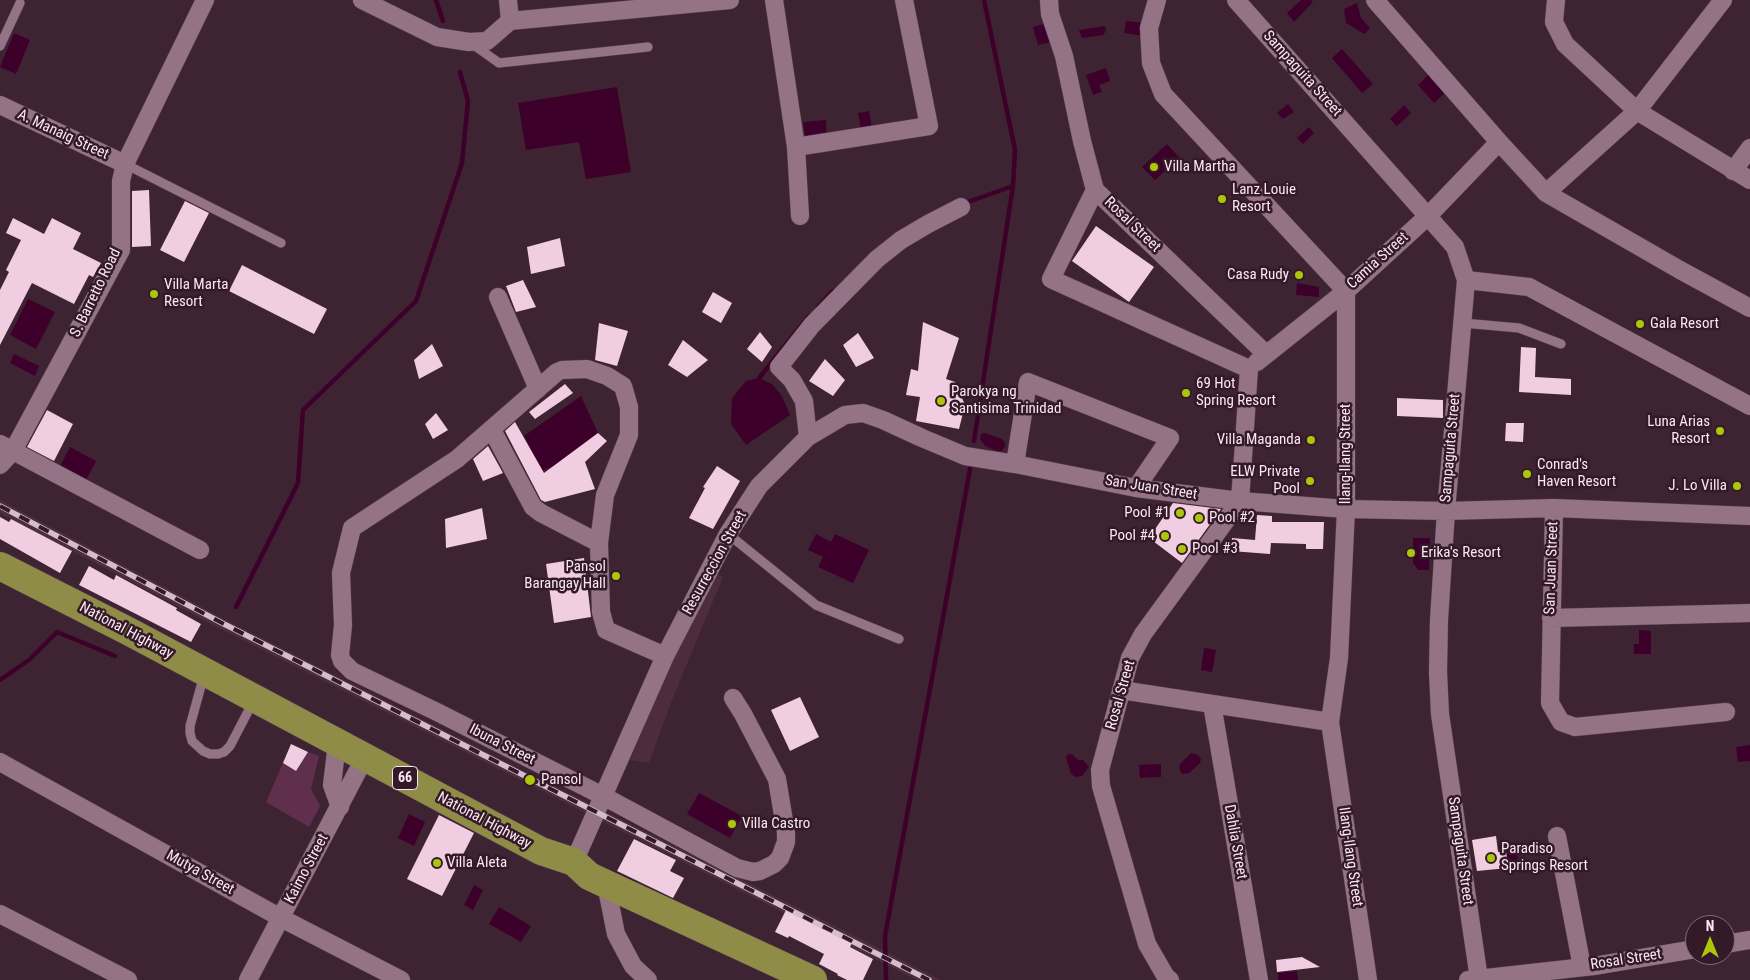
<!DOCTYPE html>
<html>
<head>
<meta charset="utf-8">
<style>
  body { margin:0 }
  #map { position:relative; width:1750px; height:980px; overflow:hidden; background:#3e2333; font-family:"Roboto Condensed",sans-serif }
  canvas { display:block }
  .north { position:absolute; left:1685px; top:915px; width:50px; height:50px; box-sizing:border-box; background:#341a29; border:1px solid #836c79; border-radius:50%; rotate:0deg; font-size:14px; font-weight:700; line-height:20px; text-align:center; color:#fae7f1 }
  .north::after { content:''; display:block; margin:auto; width:18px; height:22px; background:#aec60a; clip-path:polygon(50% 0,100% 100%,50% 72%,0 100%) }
</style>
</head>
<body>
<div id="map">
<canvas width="1750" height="980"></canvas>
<div class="north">N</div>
</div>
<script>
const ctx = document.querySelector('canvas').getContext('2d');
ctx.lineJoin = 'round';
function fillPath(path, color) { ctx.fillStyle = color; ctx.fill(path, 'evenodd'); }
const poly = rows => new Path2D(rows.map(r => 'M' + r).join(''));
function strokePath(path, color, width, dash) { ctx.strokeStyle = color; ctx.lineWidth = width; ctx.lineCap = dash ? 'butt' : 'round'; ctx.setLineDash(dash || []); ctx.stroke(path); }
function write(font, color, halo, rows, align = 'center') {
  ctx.font = font + ' "Roboto Condensed",sans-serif'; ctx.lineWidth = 5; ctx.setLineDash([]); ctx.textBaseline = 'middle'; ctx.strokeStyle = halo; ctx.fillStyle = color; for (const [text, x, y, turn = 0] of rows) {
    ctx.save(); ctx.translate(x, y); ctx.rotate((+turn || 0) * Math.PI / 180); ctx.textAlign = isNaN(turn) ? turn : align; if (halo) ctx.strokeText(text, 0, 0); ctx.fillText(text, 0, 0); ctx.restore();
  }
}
fillPath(poly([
  [0,500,224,619,532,775,871,944,940,980,917,980,219,628,0,513],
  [710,571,723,577,672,700,649,763,630,760]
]), '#4d2c40');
fillPath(poly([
  [308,752,319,756,311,789,320,806,309,827,266,802,283,763,296,771]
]), '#612f4e');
fillPath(poly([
  [1301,0,1311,0,1313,2,1294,22,1287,13],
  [1357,3,1361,18,1370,28,1364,34,1346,23,1344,9],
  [1126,21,1146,23,1145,36,1124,33],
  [1047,23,1051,42,1038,45,1033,27],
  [1105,26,1106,31,1103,35,1082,38,1079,30],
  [14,33,30,40,16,74,0,67],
  [1342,49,1373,84,1362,93,1332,58],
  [1106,68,1110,81,1099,85,1102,92,1093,95,1086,75],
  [1430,73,1447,91,1434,103,1418,85],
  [617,87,631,172,586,179,579,142,526,150,518,103],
  [1288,104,1294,112,1283,119,1277,113],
  [1404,105,1411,113,1397,126,1390,119],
  [869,111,873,134,862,136,858,113],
  [826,120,827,139,806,142,803,122],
  [1309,127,1314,133,1303,144,1297,138],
  [1167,144,1180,158,1155,180,1142,167],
  [1297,283,1319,287,1319,297,1296,295],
  [28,299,55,312,36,349,10,335],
  [14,354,39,366,35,376,10,363],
  [759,378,772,384,782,396,790,415,746,445,731,424,732,398,746,381],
  [581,396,598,433,556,465,542,471,524,436],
  [985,433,1002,439,1006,445,1002,451,997,451,985,446,980,439,981,434],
  [70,447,96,461,86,480,60,466],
  [816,534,831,542,835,534,869,550,853,583,818,567,823,557,808,550],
  [1413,538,1430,538,1429,570,1418,570,1413,563],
  [1639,630,1651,631,1651,654,1634,654,1634,644,1639,644],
  [1204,648,1216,650,1212,672,1201,670],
  [1750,745,1750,761,1738,762,1736,747],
  [1191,753,1198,755,1201,759,1200,763,1189,773,1182,774,1179,768,1180,764],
  [1072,754,1078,760,1083,760,1089,767,1082,776,1076,777,1071,774,1066,757,1067,755],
  [1161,764,1161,777,1140,778,1139,765],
  [699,793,742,816,730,838,687,814],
  [409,814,425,822,414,846,398,838],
  [1517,843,1518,864,1508,864,1506,851,1500,851,1499,845],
  [474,885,483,890,473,910,464,905],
  [499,907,531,926,521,942,489,924],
  [1297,971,1298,980,1278,980,1278,973]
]), '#3d002a');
strokePath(poly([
  [436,0,443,21],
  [962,204,1013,186],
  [818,307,833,291],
  [759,378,809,316],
  [974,441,1013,186,1015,150,984,0],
  [236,607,298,483,303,410,416,301,462,163,468,101,460,72],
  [0,680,29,660,57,632,115,656],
  [886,980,885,936,970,469]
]), '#3d002a', 4.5);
fillPath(poly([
  [149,190,151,246,132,247,132,191],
  [185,201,209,213,184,262,160,250],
  [13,218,44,234,52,218,81,233,73,249,101,263,93,277,89,275,74,304,32,283,0,345,0,290,9,272,6,270,21,240,6,233],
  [1096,226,1154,267,1129,302,1072,261],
  [560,238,565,266,531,274,527,247],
  [242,265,327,309,314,334,229,291],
  [523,280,536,307,516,312,506,286],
  [713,292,732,303,721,323,702,312],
  [923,322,959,338,946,379,955,382,965,405,959,429,916,421,920,397,906,395,911,369,918,371],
  [599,323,628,331,617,366,595,360],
  [760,332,772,347,762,362,747,349],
  [858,333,874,358,856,367,843,345],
  [683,340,708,360,687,377,668,365],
  [432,344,443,366,419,379,414,360],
  [1521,347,1536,348,1535,377,1571,379,1571,395,1519,392],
  [825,359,845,380,833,396,809,381],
  [565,384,573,393,535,419,529,412],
  [1397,398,1443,400,1443,418,1397,416],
  [47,410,73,424,54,461,27,447],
  [436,413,448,430,433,439,425,424],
  [515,422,544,473,598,433,607,441,585,462,595,489,545,502,541,500,505,431],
  [1506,423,1524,423,1523,442,1505,441],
  [488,446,503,473,483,481,473,459],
  [717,466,740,481,713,529,689,518,705,488,703,487],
  [1173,503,1221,509,1182,563,1149,538],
  [482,508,487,539,446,548,445,519],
  [1257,515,1272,516,1272,522,1324,522,1323,549,1306,549,1306,544,1271,543,1270,554,1231,551,1232,538,1255,540],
  [0,517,9,522,11,519,72,551,60,573,0,539],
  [584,558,591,617,554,623,546,564],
  [89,566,114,580,116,575,177,608,176,610,201,624,191,642,79,585],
  [800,697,819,737,790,751,771,710],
  [291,744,308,752,296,771,283,763],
  [439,815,474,833,442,896,407,879],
  [1496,836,1498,852,1506,851,1508,868,1477,871,1472,840],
  [634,839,676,860,670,871,684,878,673,898,617,871],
  [786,910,819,924,818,926,852,943,850,947,873,959,863,980,847,980,837,975,838,974,819,964,824,954,789,936,788,938,775,932],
  [1302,957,1320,967,1277,972,1276,960]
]), '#f1cde1');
const lane = poly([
  [471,43,499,63,648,47],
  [0,46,20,3],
  [125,164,281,243],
  [1463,323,1519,328,1561,344],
  [728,534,816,605,899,639],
  [204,675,190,726,190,733,192,741,203,751,210,754,218,754,224,752,230,746,254,700]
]);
const street = poly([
  [362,0,437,37,469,42,487,41,510,21,730,0],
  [508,0,510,21],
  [774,0,796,147,800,216],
  [1049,0,1050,14,1064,56,1082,141,1095,190,1266,354],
  [1157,0,1149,28,1151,63,1163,94,1346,291,1346,509,1339,658,1330,722,1368,980],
  [1236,0,1455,247,1466,280,1446,511,1439,620,1438,672,1440,714,1479,979],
  [1375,0,1499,142,1546,193,1680,270,1750,308],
  [1556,0,1554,22,1565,44,1637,111,1750,180],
  [0,105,125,164],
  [796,147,929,126,904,0],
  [1733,171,1750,148],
  [1095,190,1051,279,1249,369],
  [1546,193,1637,111,1723,0],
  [1466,280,1529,287,1750,406],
  [498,297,538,389],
  [1257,362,1346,291,1428,216,1499,142],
  [492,430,533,507,541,513,599,543,601,612,606,630,665,656],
  [808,437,804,401,792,380,779,367,812,325,877,259,901,240,928,224,961,207],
  [0,444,200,550],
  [1015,464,1028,382,1170,438,1136,488],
  [0,465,13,451,121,250,121,181,125,164,205,0],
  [1554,508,1750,516],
  [599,543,605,495,629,435,629,407,623,386,607,376,587,369,562,370,557,372,457,459,352,528,341,573,343,625,340,655,342,661,352,671,437,712,603,796,737,868,753,872,760,871,774,864,780,858,786,842,786,833,777,779,743,714,733,698],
  [1551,618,1750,613],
  [1121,690,1330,722],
  [1212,704,1259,980],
  [337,743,332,785,340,807],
  [0,762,281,918,401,980],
  [1557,836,1582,967],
  [574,862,665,656,728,534,759,486,808,437,845,415,863,413,883,420,922,438,965,456,1015,464,1136,488,1240,501,1346,509,1446,511,1554,508,1550,703,1561,722,1575,727,1726,712],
  [606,884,616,934,633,966,648,980],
  [0,914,128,980],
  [1725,944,1750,940],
  [248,980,365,757],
  [1170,980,1166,977,1147,944,1101,786,1100,770,1130,658,1143,634,1240,501,1249,369],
  [1468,980,1594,966,1695,949]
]);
const primary = poly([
  [0,566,128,631,541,851,574,862,589,876,606,884,813,980]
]);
strokePath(lane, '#57414e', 10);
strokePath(street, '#57414e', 19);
strokePath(primary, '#57414e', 29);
strokePath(lane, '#937385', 9);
strokePath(street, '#937385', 18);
strokePath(primary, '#8e8c47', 28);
const rail = poly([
  [0,506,222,623,929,980]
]);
strokePath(rail, '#d3beca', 5.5);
strokePath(rail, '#341a29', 4, [11]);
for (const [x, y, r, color] of [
  [1154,167,5,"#aec60a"],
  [1222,199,5,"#aec60a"],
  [1299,275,5,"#aec60a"],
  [154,294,5,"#aec60a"],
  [1640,324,5,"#aec60a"],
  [1186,393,5,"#aec60a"],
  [941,401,5,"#aec60a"],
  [1720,431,5,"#aec60a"],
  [1311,440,5,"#aec60a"],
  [1527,474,5,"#aec60a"],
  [1310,481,5,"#aec60a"],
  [1737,486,5,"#aec60a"],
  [1180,513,5,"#aec60a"],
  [1199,518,5,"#aec60a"],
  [1165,536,5,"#aec60a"],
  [1182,549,5,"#aec60a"],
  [1411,553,5,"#aec60a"],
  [616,576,5,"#aec60a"],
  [530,780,6,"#aec60a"],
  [732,824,5,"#aec60a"],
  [1491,858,5,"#aec60a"],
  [437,863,5,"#aec60a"]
]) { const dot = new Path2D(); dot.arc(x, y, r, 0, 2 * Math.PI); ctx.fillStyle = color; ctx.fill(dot); strokePath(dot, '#341a29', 2); }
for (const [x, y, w] of [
  [405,778,25]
]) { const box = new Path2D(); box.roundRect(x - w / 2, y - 11.5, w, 23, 4); ctx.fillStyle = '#341a29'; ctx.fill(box); strokePath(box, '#fae7f1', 1); }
write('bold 14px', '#fae7f1', null, [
  ["66",405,778]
]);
write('15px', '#fae7f1', '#341a29', [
  ["Sampaguita Street",1302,74,48],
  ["A. Manaig Street",63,135,25],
  ["Rosal Street",1132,225,44],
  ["Camia Street",1378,261,-42],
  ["S. Barretto Road",96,293,-64],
  ["Sampaguita Street",1451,448,-85],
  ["Ilang-Ilang Street",1346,454,-90],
  ["San Juan Street",1151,488,9],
  ["Resurreccion Street",715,563,-61],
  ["San Juan Street",1552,568,-88],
  ["National Highway",126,631,28],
  ["Rosal Street",1121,695,-74],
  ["Ibuna Street",502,745,27],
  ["National Highway",484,821,28],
  ["Dahlia Street",1235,842,80],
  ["Sampaguita Street",1460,851,82],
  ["Ilang-Ilang Street",1350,857,82],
  ["Kaimo Street",307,869,-62],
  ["Mutya Street",200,873,29],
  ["Rosal Street",1626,960,-9]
]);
write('15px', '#fae7f1', '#341a29', [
  ["Villa Martha",1164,167],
  ["Lanz Louie",1232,190],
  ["Resort",1232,207],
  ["Casa Rudy",1289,275,"right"],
  ["Villa Marta",164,285],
  ["Resort",164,302],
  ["Gala Resort",1650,324],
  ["69 Hot",1196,384],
  ["Spring Resort",1196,401],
  ["Parokya ng",951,392],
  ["Santisima Trinidad",951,409],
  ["Luna Arias",1710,422,"right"],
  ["Resort",1710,439,"right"],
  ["Villa Maganda",1301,440,"right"],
  ["Conrad's",1537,465],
  ["Haven Resort",1537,482],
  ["ELW Private",1300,472,"right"],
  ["Pool",1300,489,"right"],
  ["J. Lo Villa",1727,486,"right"],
  ["Pool #1",1170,513,"right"],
  ["Pool #2",1209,518],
  ["Pool #4",1155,536,"right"],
  ["Pool #3",1192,549],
  ["Erika's Resort",1421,553],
  ["Pansol",606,567,"right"],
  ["Barangay Hall",606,584,"right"],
  ["Pansol",541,780],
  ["Villa Castro",742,824],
  ["Paradiso",1501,849],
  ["Springs Resort",1501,866],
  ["Villa Aleta",447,863]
], 'left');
</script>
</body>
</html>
